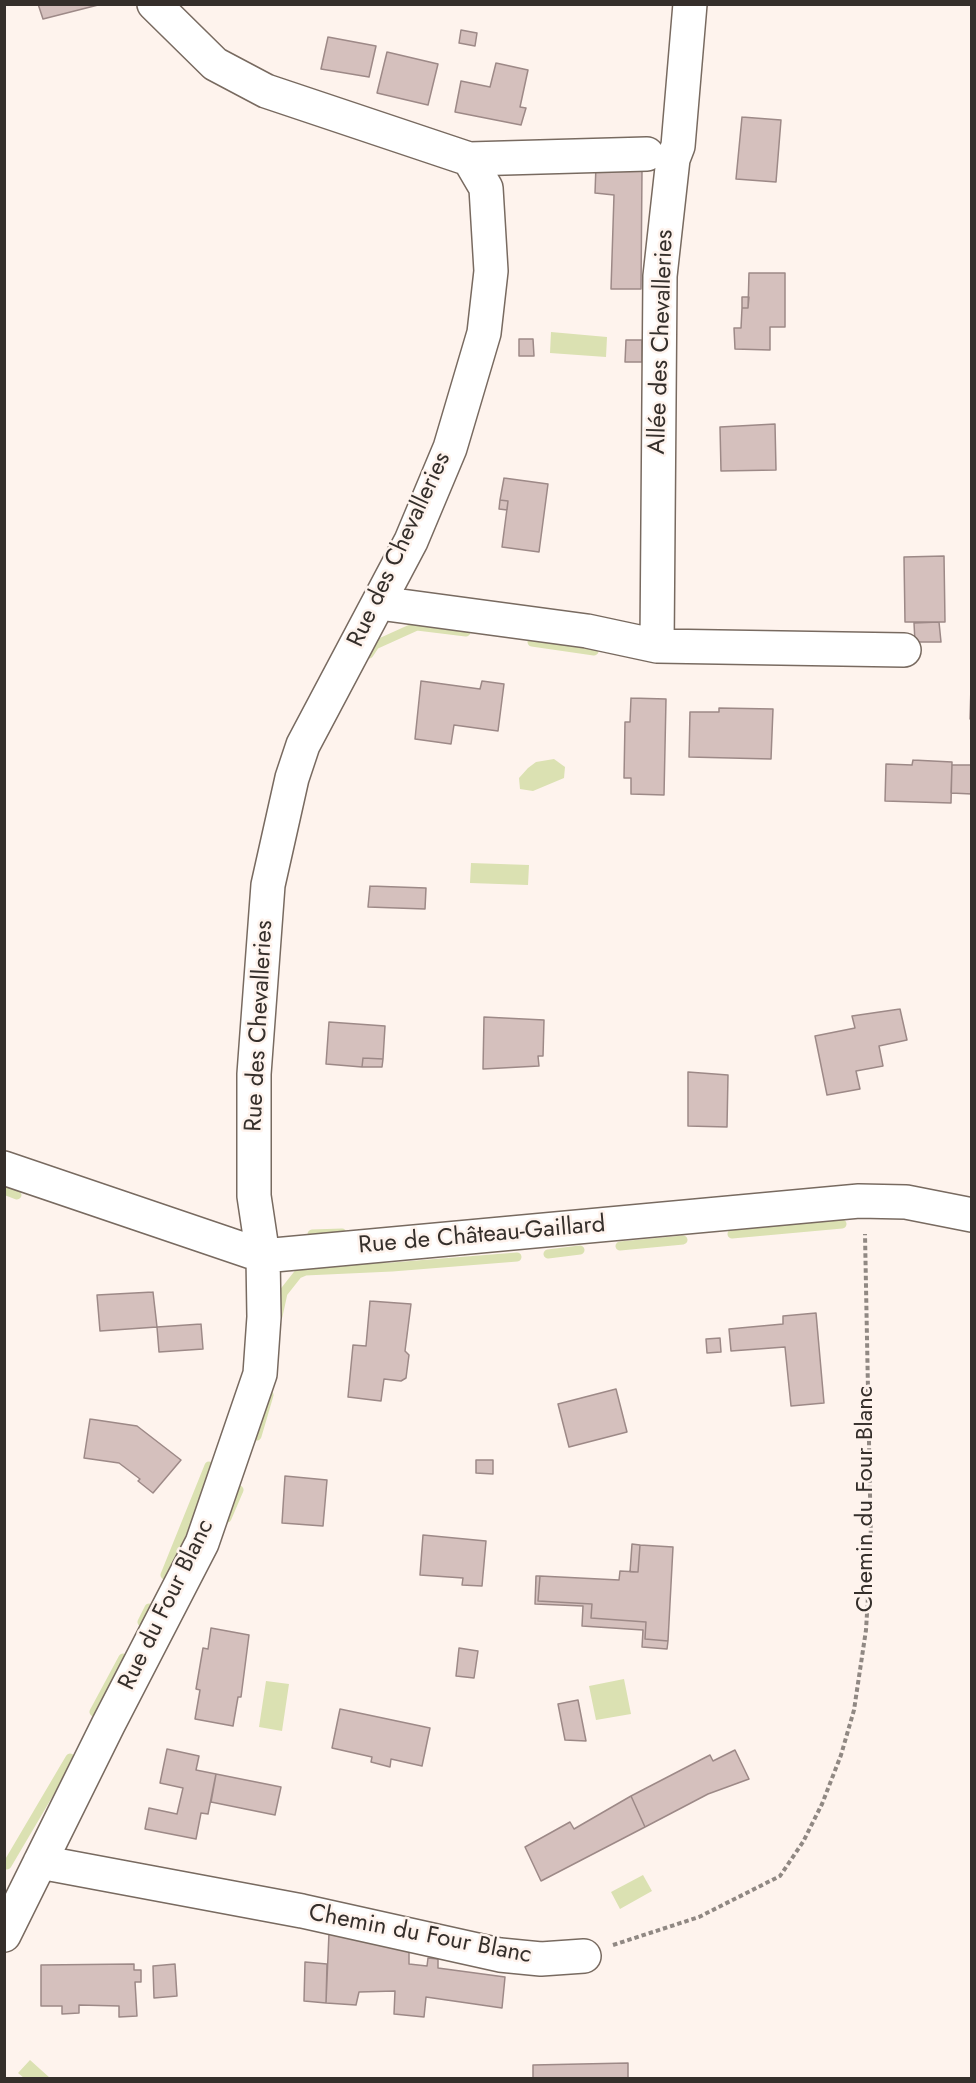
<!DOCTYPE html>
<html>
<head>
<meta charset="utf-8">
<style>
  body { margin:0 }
  #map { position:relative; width:976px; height:2083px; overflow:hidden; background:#fef3ed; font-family:Jost,sans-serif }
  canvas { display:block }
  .frame { position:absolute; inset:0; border:6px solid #352f2b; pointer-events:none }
</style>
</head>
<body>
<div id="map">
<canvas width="976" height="2083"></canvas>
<div class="frame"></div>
</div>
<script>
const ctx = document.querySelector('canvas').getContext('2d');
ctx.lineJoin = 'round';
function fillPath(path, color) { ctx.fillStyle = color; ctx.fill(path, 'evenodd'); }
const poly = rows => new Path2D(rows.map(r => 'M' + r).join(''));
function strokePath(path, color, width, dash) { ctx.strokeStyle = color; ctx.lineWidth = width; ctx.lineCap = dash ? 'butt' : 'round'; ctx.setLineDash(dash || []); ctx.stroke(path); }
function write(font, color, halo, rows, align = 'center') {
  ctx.font = font + ' Jost,sans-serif'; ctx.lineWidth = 5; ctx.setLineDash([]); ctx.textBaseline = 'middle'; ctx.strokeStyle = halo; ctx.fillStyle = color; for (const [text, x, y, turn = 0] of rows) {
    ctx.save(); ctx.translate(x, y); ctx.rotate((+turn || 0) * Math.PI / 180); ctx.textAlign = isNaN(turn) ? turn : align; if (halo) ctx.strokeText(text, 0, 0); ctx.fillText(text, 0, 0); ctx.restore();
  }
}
fillPath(poly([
  [551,332,607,337,606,357,550,353],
  [554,759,565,767,564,778,533,791,520,789,519,778,528,768,536,762],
  [471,863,529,865,528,885,470,883],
  [624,1679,631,1714,596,1720,589,1686],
  [266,1681,289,1684,282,1731,259,1727],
  [643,1875,652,1891,620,1909,611,1892],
  [30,2060,50,2078,24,2078,18,2073]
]), '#dbe1b2');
strokePath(poly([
  [532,642,594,651],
  [369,654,375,645,417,626,466,632],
  [4,1190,17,1195],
  [312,1234,342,1233],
  [732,1234,842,1224],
  [620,1246,683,1240],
  [548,1254,580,1250],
  [278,1316,283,1293,298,1274,305,1271,392,1267,517,1257],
  [257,1436,269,1395],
  [227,1518,239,1490],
  [165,1575,209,1466],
  [142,1622,149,1608],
  [94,1712,123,1658],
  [7,1865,70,1758]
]), '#dbe1b2', 9);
const building = poly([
  [38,4,102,4,43,19,38,4],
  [461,30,477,33,475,46,459,43,461,30],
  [328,37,376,46,369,77,321,69,328,37],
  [387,52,438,64,428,105,377,93,387,52],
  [496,63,528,70,520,107,526,108,521,125,455,112,461,81,490,87,496,63],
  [742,117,781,120,776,182,736,179,742,117],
  [596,165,642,170,641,289,611,289,614,195,595,193,596,165],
  [749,273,785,273,785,327,770,327,770,350,735,349,734,328,741,328,742,308,748,308,749,273],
  [742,297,749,297,748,308,742,308,742,297],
  [519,339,533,339,534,356,519,356,519,339],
  [626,340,642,340,642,362,625,362,626,340],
  [775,424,776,470,721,471,720,427,775,424],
  [504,478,548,484,539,552,502,547,508,501,500,500,504,478],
  [500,500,508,501,507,510,499,509,500,500],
  [944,556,945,622,905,622,904,557,944,556],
  [939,622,941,642,915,642,914,623,939,622],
  [421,681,480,689,482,681,504,684,498,731,454,725,451,744,415,739,421,681],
  [971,686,972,686,972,719,970,719,971,686],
  [631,698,666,699,664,795,631,794,631,778,624,778,625,722,630,722,631,698],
  [719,708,773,709,771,759,689,757,690,712,719,712,719,708],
  [913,760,952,762,951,803,885,801,886,764,912,765,913,760],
  [952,765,972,765,972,794,951,793,952,765],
  [370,886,426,888,425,909,368,907,370,886],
  [900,1009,907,1040,879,1046,883,1066,856,1071,860,1089,827,1095,815,1036,855,1028,852,1016,900,1009],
  [484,1017,544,1020,543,1056,538,1056,539,1066,483,1069,484,1017],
  [329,1022,385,1026,383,1059,363,1058,362,1067,326,1064,329,1022],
  [363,1058,383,1059,382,1067,362,1067,363,1058],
  [688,1072,728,1075,727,1127,688,1126,688,1072],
  [153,1292,157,1327,100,1331,97,1295,153,1292],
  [370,1301,411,1304,405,1351,409,1355,406,1378,401,1381,384,1379,381,1401,348,1397,353,1345,366,1346,370,1301],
  [816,1313,824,1403,791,1406,785,1347,731,1351,729,1329,783,1324,783,1316,816,1313],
  [201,1324,203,1349,159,1352,157,1327,201,1324],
  [720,1338,721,1352,707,1353,706,1339,720,1338],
  [616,1389,627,1432,569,1447,558,1404,616,1389],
  [90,1419,137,1426,181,1460,153,1493,138,1481,140,1479,119,1463,84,1458,90,1419],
  [476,1460,493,1460,493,1474,476,1473,476,1460],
  [285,1476,327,1480,323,1526,282,1523,285,1476],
  [423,1535,486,1541,482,1586,462,1585,463,1578,420,1575,423,1535],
  [632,1544,640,1545,638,1572,630,1572,632,1544],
  [640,1545,673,1547,668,1641,645,1639,646,1622,591,1618,592,1604,538,1601,540,1576,619,1580,620,1571,638,1572,640,1545],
  [536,1576,540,1576,538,1601,592,1604,591,1618,646,1622,645,1639,668,1641,667,1649,642,1647,643,1630,582,1626,583,1606,535,1604,536,1576],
  [211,1628,249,1635,241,1697,238,1697,233,1726,195,1719,200,1690,196,1689,203,1648,208,1649,211,1628],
  [459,1648,478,1651,474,1678,456,1676,459,1648],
  [578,1700,586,1741,565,1740,558,1704,578,1700],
  [340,1709,430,1728,422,1766,391,1759,390,1767,371,1762,372,1757,332,1748,340,1709],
  [167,1749,199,1756,196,1770,216,1774,208,1814,201,1813,196,1839,145,1829,149,1808,177,1814,183,1788,160,1783,167,1749],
  [735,1750,749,1779,708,1794,645,1827,631,1796,710,1755,713,1761,735,1750],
  [216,1774,281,1787,275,1815,211,1802,216,1774],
  [631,1796,645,1827,541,1881,525,1847,570,1822,574,1829,631,1796],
  [329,1933,409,1950,409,1964,427,1966,428,1958,438,1959,438,1968,505,1977,502,2008,426,1997,424,2017,394,2014,395,1991,359,1992,356,2005,326,2003,329,1933],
  [305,1962,327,1964,326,2003,304,2001,305,1962],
  [134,1964,134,1970,141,1970,141,1982,135,1982,137,2016,119,2017,119,2006,79,2005,79,2013,62,2014,62,2006,41,2006,41,1965,134,1964],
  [175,1964,177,1996,154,1998,153,1966,175,1964],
  [628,2063,628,2078,533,2078,533,2065,628,2063]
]);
fillPath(building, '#d5c0bd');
strokePath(building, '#9d8987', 1.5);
const street = poly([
  [469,159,647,154],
  [379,603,587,631,657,646,904,650],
  [657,646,660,276,673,159,678,146,690,4],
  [4,1168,263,1256,859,1201,906,1202,972,1215],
  [40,1862,302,1911,500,1955,541,1959,584,1956],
  [4,1935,108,1725,202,1543,260,1374,264,1317,263,1256,254,1196,254,1074,268,885,292,778,303,745,411,541,450,448,484,333,491,271,486,188,469,159,266,91,215,64,154,4]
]);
strokePath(street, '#786a60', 36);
strokePath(poly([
  [613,1945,699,1917,780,1876,803,1842,822,1804,841,1755,854,1710,866,1630,871,1546,865,1234]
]), '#908883', 4, [4.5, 3]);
strokePath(street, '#fff', 33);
write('24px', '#352f2b', '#fef3ed', [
  ["Allée des Chevalleries",662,342,-88],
  ["Rue des Chevalleries",400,550,-65],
  ["Rue des Chevalleries",260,1026,-87],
  ["Rue de Château-Gaillard",482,1236,-5],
  ["Chemin du Four Blanc",866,1499,-90],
  ["Rue du Four Blanc",167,1605,-64],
  ["Chemin du Four Blanc",420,1935,11]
]);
</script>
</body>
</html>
